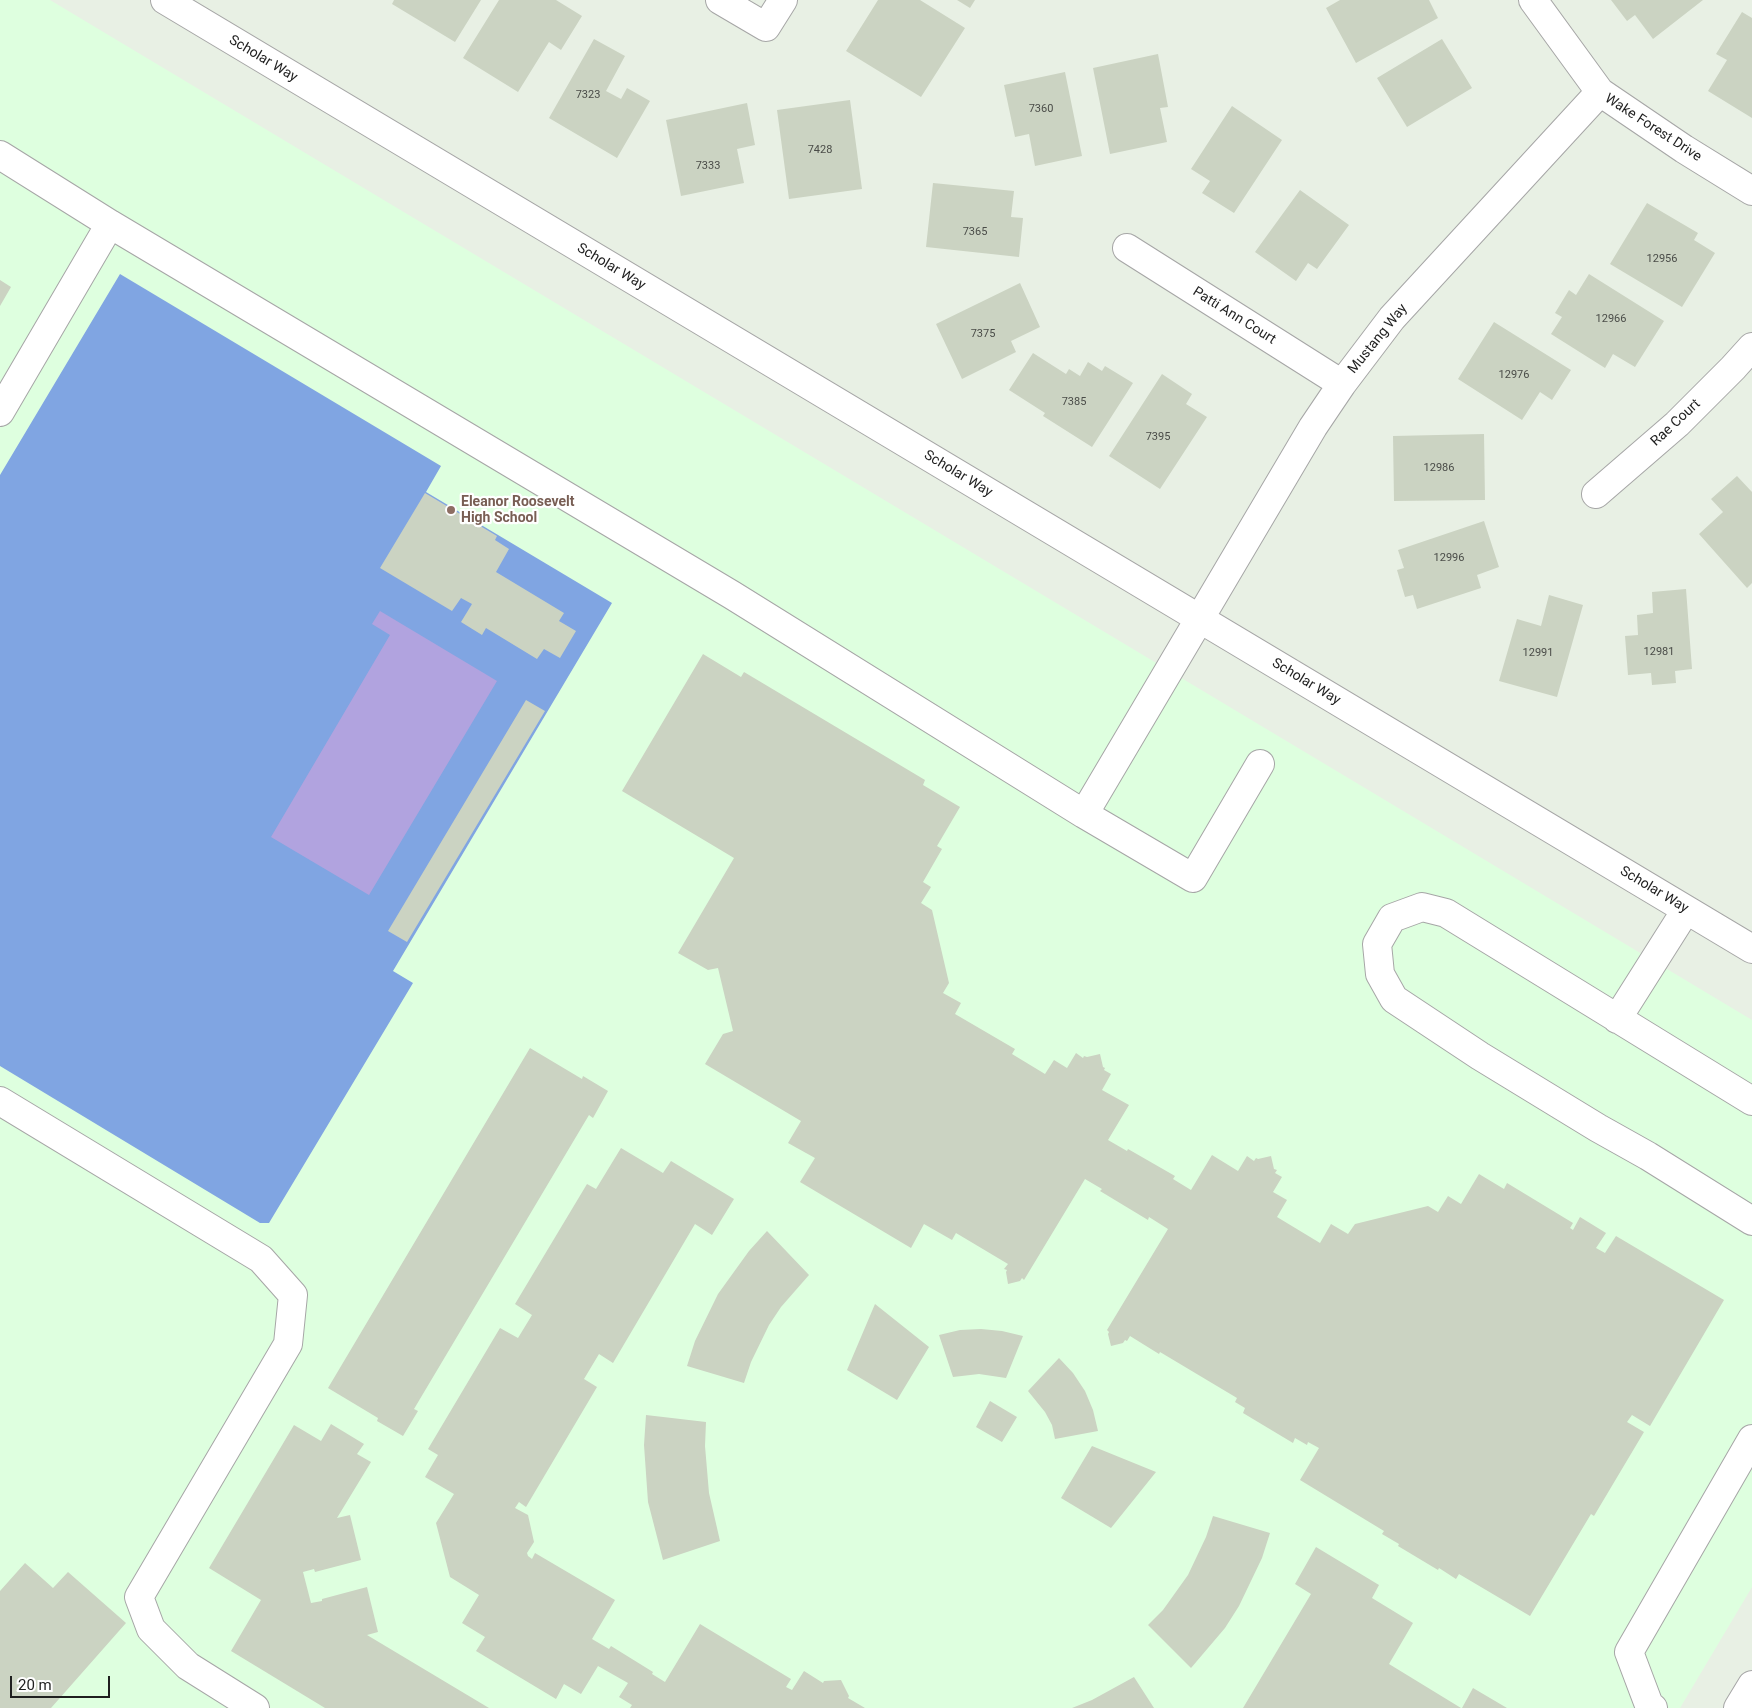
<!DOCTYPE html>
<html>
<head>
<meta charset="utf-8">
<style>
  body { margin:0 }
  #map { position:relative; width:1752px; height:1708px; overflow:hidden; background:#e8f0e4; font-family:Roboto,sans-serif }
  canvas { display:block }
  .scale { position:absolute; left:10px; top:1676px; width:100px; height:22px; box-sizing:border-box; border:2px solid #1f1f1f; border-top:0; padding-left:6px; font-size:15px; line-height:18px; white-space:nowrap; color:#1f1f1f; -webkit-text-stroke:4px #fff; paint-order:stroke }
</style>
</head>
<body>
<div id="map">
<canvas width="1752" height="1708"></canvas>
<div class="scale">20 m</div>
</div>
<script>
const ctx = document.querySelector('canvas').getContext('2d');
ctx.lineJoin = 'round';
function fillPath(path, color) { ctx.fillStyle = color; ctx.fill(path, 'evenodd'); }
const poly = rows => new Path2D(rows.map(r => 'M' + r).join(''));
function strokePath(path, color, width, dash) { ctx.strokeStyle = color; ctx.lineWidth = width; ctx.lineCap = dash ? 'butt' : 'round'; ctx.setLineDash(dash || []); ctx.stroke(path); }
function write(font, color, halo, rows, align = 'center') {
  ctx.font = font + ' Roboto,sans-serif'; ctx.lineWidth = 4.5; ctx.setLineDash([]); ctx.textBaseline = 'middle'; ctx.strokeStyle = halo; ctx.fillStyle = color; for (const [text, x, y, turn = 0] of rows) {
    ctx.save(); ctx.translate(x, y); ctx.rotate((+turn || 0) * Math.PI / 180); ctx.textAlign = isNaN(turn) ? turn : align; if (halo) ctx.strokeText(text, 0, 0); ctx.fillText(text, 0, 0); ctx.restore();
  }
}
fillPath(poly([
  [0,0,50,0,1752,1020,1752,1587,1680,1708,0,1708]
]), '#deffdf');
fillPath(poly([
  [120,274,441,466,426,492,612,603,393,971,413,983,269,1223,260,1223,0,1066,0,475]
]), '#80a5e2');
fillPath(poly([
  [380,611,497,681,369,895,271,837,390,635,372,624]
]), '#b1a3df');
fillPath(poly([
  [394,0,481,0,455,42,392,4],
  [499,0,556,0,582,16,561,50,549,42,518,92,463,58],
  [878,0,920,0,965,28,921,97,846,51],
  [957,0,975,0,970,8],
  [1340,0,1429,0,1438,18,1356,63,1326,8],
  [1611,0,1703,0,1653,39,1635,15,1627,21],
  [1742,12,1752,18,1752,118,1708,91,1727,60,1716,54],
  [594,39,625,56,606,91,621,99,627,88,650,101,617,158,549,118],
  [1442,39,1472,88,1407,127,1377,78],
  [1158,54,1168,107,1160,108,1167,142,1110,154,1093,68],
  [1065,72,1082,156,1035,166,1029,134,1015,137,1004,85],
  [850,100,862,189,789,199,777,110],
  [747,103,755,145,737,149,744,183,681,196,666,120],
  [1232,106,1282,140,1234,213,1202,193,1210,181,1191,169],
  [933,183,1014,191,1011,217,1023,218,1019,257,926,247],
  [1300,190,1349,225,1317,269,1308,263,1296,281,1255,252],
  [1647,203,1698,233,1694,240,1715,253,1682,307,1610,264],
  [1589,274,1664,321,1635,367,1613,354,1605,368,1551,334,1562,317,1555,313,1569,290,1576,295],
  [0,280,11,287,0,306],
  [1020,283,1040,327,1011,341,1016,352,962,379,936,324],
  [1494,322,1571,370,1552,400,1540,392,1522,420,1458,379],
  [1033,353,1066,374,1069,369,1080,376,1088,362,1102,371,1105,366,1133,383,1092,447,1043,416,1045,413,1009,390],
  [1162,374,1192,394,1186,404,1207,417,1160,489,1109,456],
  [1484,434,1485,500,1394,501,1393,436],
  [1737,476,1752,492,1752,583,1747,588,1699,534,1723,512,1711,499],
  [425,493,497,536,495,540,509,549,496,572,564,613,559,621,576,631,560,658,544,649,537,659,486,628,482,635,461,622,472,604,461,598,452,611,380,568],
  [1484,521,1499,567,1477,575,1481,588,1417,609,1413,595,1405,597,1397,570,1404,568,1398,550],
  [1686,589,1692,669,1675,671,1676,683,1652,685,1651,673,1628,675,1625,636,1638,635,1637,615,1653,613,1652,592],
  [1549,595,1583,605,1557,697,1499,681,1517,619,1541,626],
  [703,654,741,677,744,672,925,780,923,785,960,807,937,846,942,849,923,882,931,887,921,903,932,910,949,983,943,993,961,1003,955,1014,1015,1049,1012,1054,1045,1074,1054,1060,1067,1068,1076,1053,1083,1058,1084,1056,1087,1057,1100,1054,1103,1067,1105,1068,1104,1070,1111,1074,1102,1090,1129,1105,1108,1140,1127,1151,1128,1149,1175,1176,1173,1179,1191,1190,1212,1155,1238,1171,1247,1156,1254,1161,1256,1158,1258,1159,1271,1156,1274,1169,1277,1170,1275,1173,1282,1177,1273,1192,1287,1200,1277,1217,1320,1243,1331,1224,1348,1234,1355,1224,1428,1206,1438,1212,1448,1196,1461,1204,1479,1174,1504,1189,1507,1183,1573,1223,1570,1228,1573,1230,1580,1217,1606,1233,1596,1248,1605,1253,1616,1236,1724,1300,1650,1426,1632,1415,1627,1422,1644,1432,1594,1516,1591,1514,1530,1616,1459,1574,1456,1579,1439,1568,1438,1570,1398,1546,1399,1544,1382,1534,1384,1531,1300,1480,1319,1448,1308,1442,1307,1445,1295,1438,1293,1443,1243,1413,1245,1408,1235,1402,1237,1398,1160,1352,1159,1354,1130,1336,1127,1341,1125,1340,1123,1343,1111,1346,1108,1334,1109,1332,1107,1330,1168,1229,1149,1217,1148,1220,1100,1191,1102,1189,1085,1179,1024,1280,1022,1278,1020,1281,1008,1284,1006,1272,1007,1270,1004,1269,1008,1264,956,1233,952,1240,924,1224,911,1248,800,1182,815,1158,788,1143,801,1121,705,1064,723,1034,733,1031,718,968,708,970,678,953,734,858,622,791],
  [526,700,545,711,407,942,388,931],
  [530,1048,582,1079,583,1076,608,1091,593,1118,589,1115,414,1409,418,1411,403,1436,377,1421,378,1418,328,1388],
  [621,1148,663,1173,671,1161,734,1199,712,1235,695,1224,613,1363,599,1354,584,1379,597,1387,526,1507,519,1502,515,1508,528,1515,534,1542,527,1553,528,1556,532,1559,535,1553,615,1600,592,1639,609,1649,611,1646,653,1672,652,1674,665,1682,700,1624,791,1679,786,1687,792,1690,804,1671,823,1683,824,1681,841,1680,849,1696,848,1698,865,1708,630,1708,632,1705,619,1697,628,1683,598,1666,581,1694,564,1684,556,1699,476,1651,485,1637,462,1623,479,1595,450,1577,436,1523,454,1494,425,1477,438,1455,428,1449,500,1328,518,1338,532,1315,515,1304,587,1184,596,1189],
  [767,1231,809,1275,781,1307,769,1325,751,1362,744,1383,687,1366,695,1341,718,1294,749,1251],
  [875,1304,929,1347,897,1400,847,1370],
  [981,1329,1002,1331,1023,1336,1006,1378,979,1374,953,1377,939,1335,960,1330],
  [1059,1358,1073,1373,1085,1391,1093,1410,1098,1431,1055,1439,1052,1425,1045,1412,1028,1391],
  [990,1401,1017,1417,1002,1442,976,1427],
  [646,1415,706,1422,705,1446,709,1493,720,1541,663,1560,648,1502,644,1445],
  [331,1424,364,1444,357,1454,371,1462,337,1518,350,1515,361,1560,315,1572,314,1569,303,1572,311,1603,322,1601,322,1599,367,1587,378,1632,367,1635,489,1708,325,1708,231,1651,261,1600,209,1568,294,1425,321,1441],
  [1092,1446,1156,1472,1111,1528,1061,1498],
  [1213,1516,1270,1533,1262,1558,1239,1606,1225,1628,1191,1668,1148,1625,1163,1610,1188,1575,1206,1537],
  [1316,1547,1379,1585,1372,1598,1413,1623,1389,1664,1461,1708,1243,1708,1311,1594,1295,1584],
  [25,1563,53,1588,68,1572,126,1623,51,1708,0,1708,0,1591],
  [1134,1677,1154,1708,1072,1708,1092,1700],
  [1473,1688,1507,1708,1462,1708]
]), '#cbd3c2');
const minor = poly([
  [165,0,1752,949],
  [720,0,766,27,783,0],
  [1533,0,1600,92,1684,149,1752,191],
  [0,155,110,224,732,595,1084,814],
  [1127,248,1342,384],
  [0,412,110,224],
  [1596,494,1677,424,1733,368,1752,347],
  [1260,764,1193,878,1084,814,1313,427,1342,384,1392,318,1600,92],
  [1617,1019,1686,910],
  [0,1101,261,1259,293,1295,288,1344,139,1597,151,1629,188,1666,255,1708],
  [1752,1101,1446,913,1422,907,1392,918,1377,944,1380,974,1394,999,1480,1056,1598,1128,1648,1156,1752,1221],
  [1653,1708,1649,1705,1629,1652,1752,1439],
  [1738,1708,1752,1685]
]);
strokePath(minor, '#a6a6a6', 30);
strokePath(minor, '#fff', 28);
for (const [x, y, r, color] of [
  [451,510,5,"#8d6e63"]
]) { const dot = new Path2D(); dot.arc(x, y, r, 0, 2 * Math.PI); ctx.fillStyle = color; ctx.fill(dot); strokePath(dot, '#fff', 2); }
write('11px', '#4a4c48', null, [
  ["7323",588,95],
  ["7360",1041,109],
  ["7428",820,150],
  ["7333",708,166],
  ["7365",975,232],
  ["12956",1662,259],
  ["12966",1611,319],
  ["7375",983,334],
  ["12976",1514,375],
  ["7385",1074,402],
  ["7395",1158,437],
  ["12986",1439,468],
  ["12996",1449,558],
  ["12981",1659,652],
  ["12991",1538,653]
]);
write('14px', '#1f1f1f', '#fff', [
  ["Scholar Way",263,59,31],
  ["Wake Forest Drive",1653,128,33],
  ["Scholar Way",611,267,31],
  ["Patti Ann Court",1234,316,32],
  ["Mustang Way",1378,339,-51],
  ["Rae Court",1676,423,-43],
  ["Scholar Way",958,474,31],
  ["Scholar Way",1306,682,31],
  ["Scholar Way",1654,890,31]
]);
write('bold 14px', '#785e54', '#fff', [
  ["Eleanor Roosevelt",461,502],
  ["High School",461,518]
], 'left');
</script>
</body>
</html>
